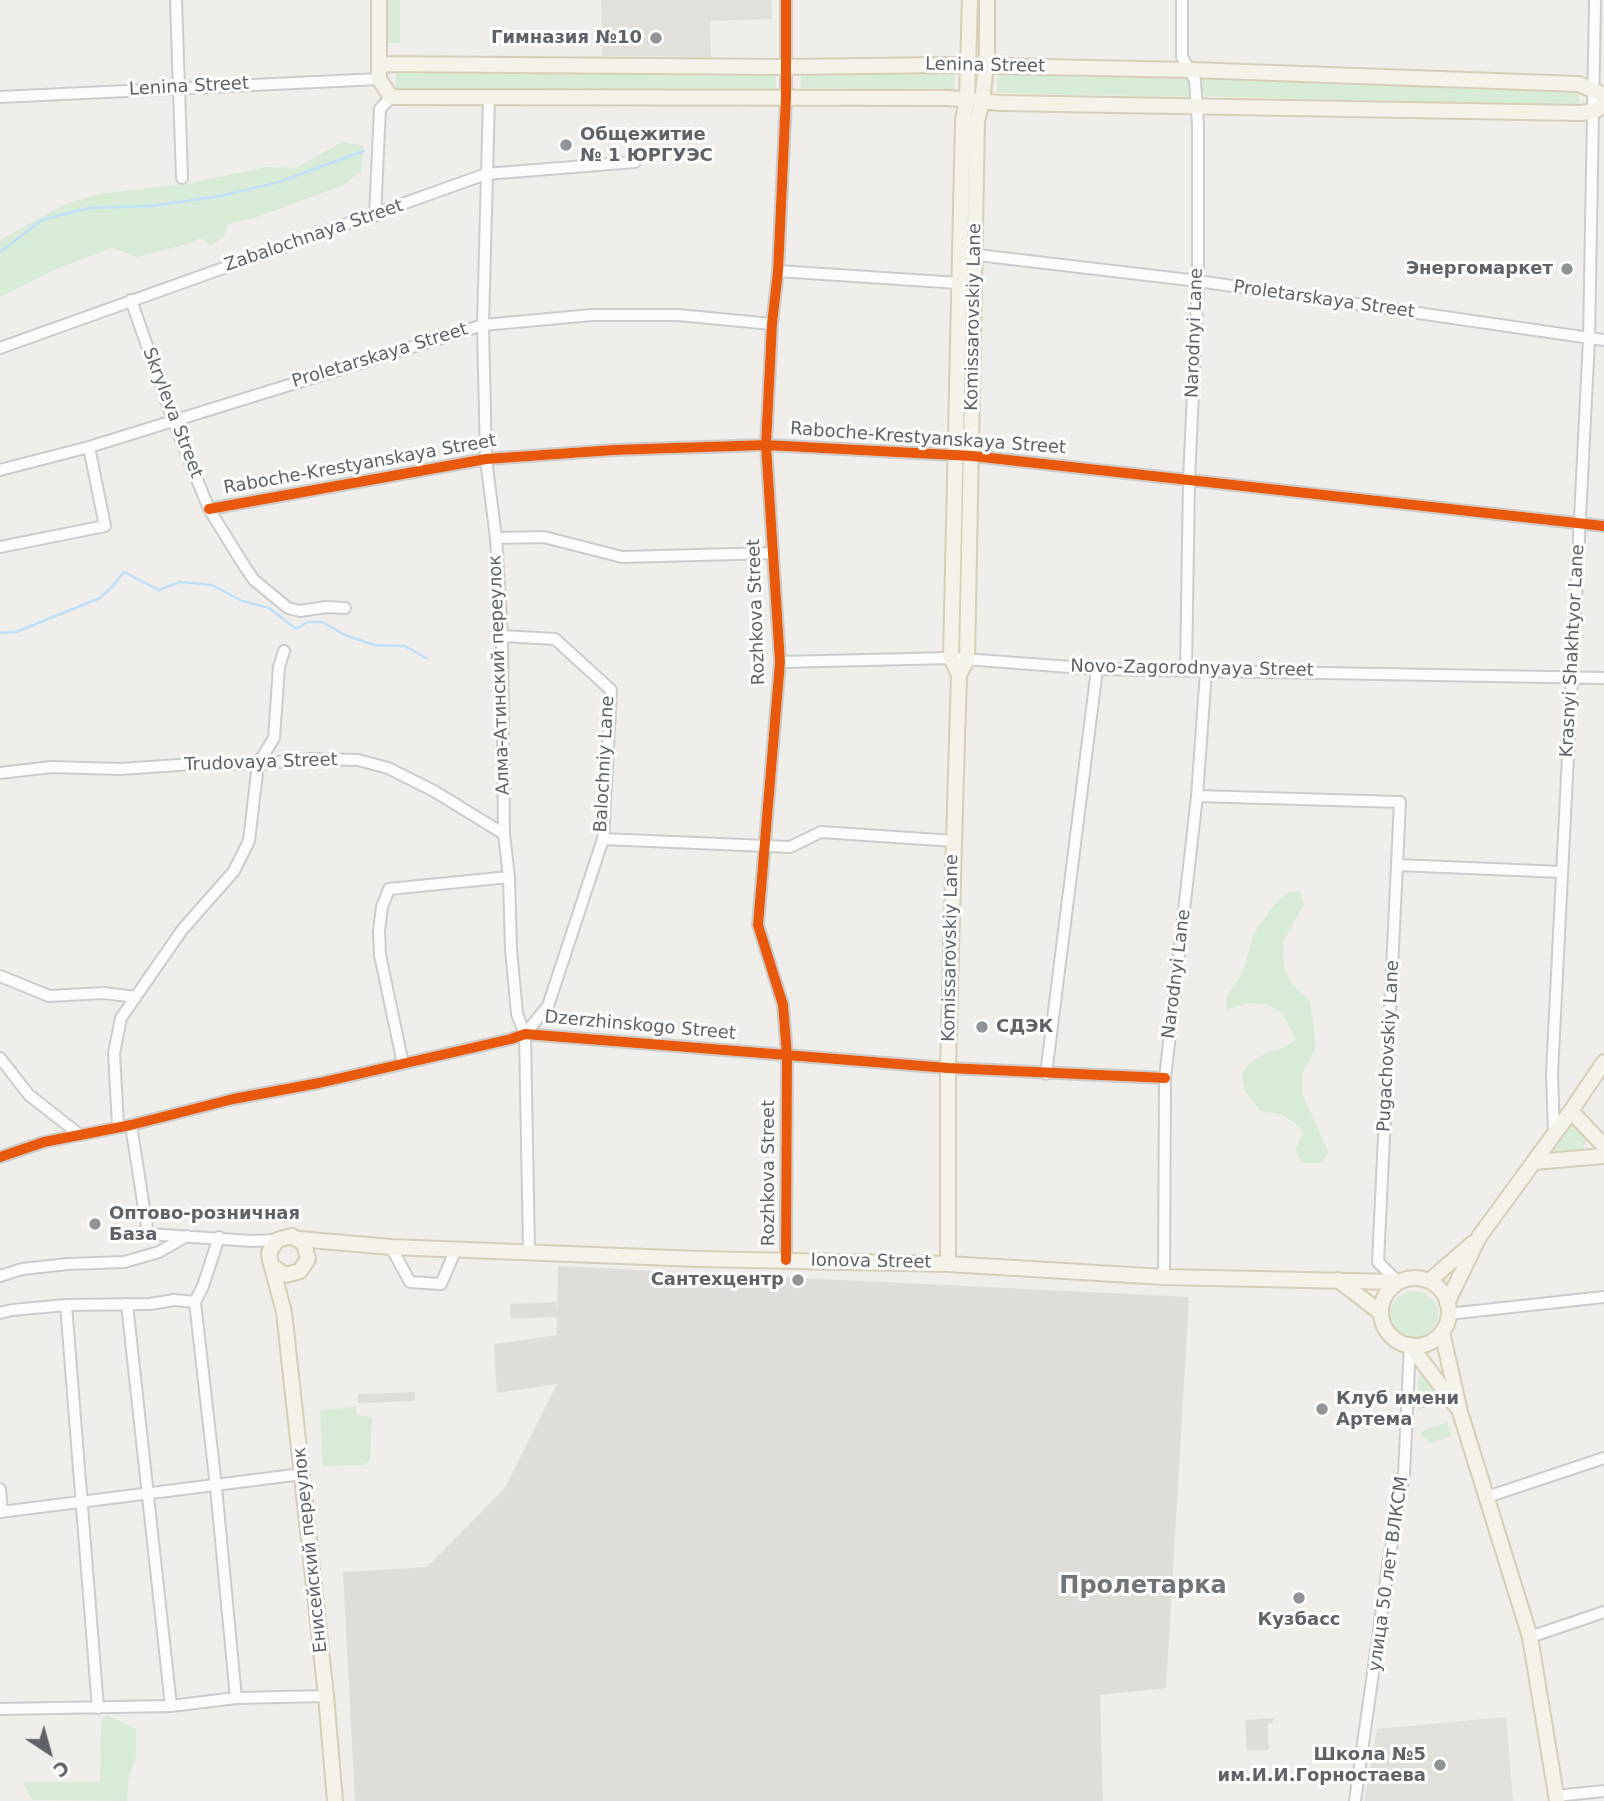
<!DOCTYPE html>
<html>
<head>
<meta charset="utf-8">
<style>
  body { margin:0 }
  #map { position:relative; width:1604px; height:1801px; overflow:hidden; background:#efeeea; font-family:"DejaVu Sans",sans-serif }
  canvas { display:block }
  .north { position:absolute; left:14px; top:1717px; width:70px; height:70px; -webkit-text-stroke:5px #fff; paint-order:stroke; rotate:144deg; font-size:19px; font-weight:700; line-height:28px; text-align:center; color:#5f6368 }
  .north::after { content:''; display:block; margin:auto; width:24px; height:32px; background:#5f6368; clip-path:polygon(50% 0,100% 100%,50% 72%,0 100%) }
</style>
</head>
<body>
<div id="map">
<canvas width="1604" height="1801"></canvas>
<div class="north">С</div>
</div>
<script>
const ctx = document.querySelector('canvas').getContext('2d');
ctx.lineJoin = 'round';
function fillPath(path, color) { ctx.fillStyle = color; ctx.fill(path, 'evenodd'); }
const poly = rows => new Path2D(rows.map(r => 'M' + r).join(''));
function strokePath(path, color, width, dash) { ctx.strokeStyle = color; ctx.lineWidth = width; ctx.lineCap = dash ? 'butt' : 'round'; ctx.setLineDash(dash || []); ctx.stroke(path); }
function write(font, color, halo, rows, align = 'center') {
  ctx.font = font + ' "DejaVu Sans",sans-serif'; ctx.lineWidth = 6; ctx.setLineDash([]); ctx.textBaseline = 'middle'; ctx.strokeStyle = halo; ctx.fillStyle = color; for (const [text, x, y, turn = 0] of rows) {
    ctx.save(); ctx.translate(x, y); ctx.rotate((+turn || 0) * Math.PI / 180); ctx.textAlign = isNaN(turn) ? turn : align; if (halo) ctx.strokeText(text, 0, 0); ctx.fillText(text, 0, 0); ctx.restore();
  }
}
fillPath(poly([
  [558,1266,1189,1297,1166,1688,1100,1695,1103,1801,355,1801,343,1572,427,1567,505,1488,557,1384,497,1393,494,1344,557,1335,557,1317,511,1319,510,1304,556,1302,557,1312],
  [415,1392,415,1401,358,1403,358,1394],
  [1273,1718,1273,1723,1267,1724,1269,1750,1247,1751,1245,1720]
]), '#dfddda');
fillPath(poly([
  [601,0,771,0,772,19,710,21,711,57,602,56],
  [1506,1717,1513,1801,1364,1801,1377,1729]
]), '#e2e0da');
fillPath(poly([
  [385,0,400,0,400,43,385,43],
  [396,69,776,69,776,90,396,90],
  [801,70,955,72,954,90,801,88],
  [998,74,1189,79,1188,97,997,93],
  [1201,79,1579,90,1579,107,1200,96],
  [342,142,364,146,361,171,344,185,254,218,229,224,223,237,210,246,201,238,191,243,138,257,112,248,56,269,0,297,0,240,63,205,99,194,186,184,266,167,296,168],
  [960,473,967,473,963,639,956,639],
  [1300,891,1304,904,1283,942,1284,967,1291,983,1310,1001,1316,1047,1302,1074,1302,1094,1329,1153,1321,1163,1302,1163,1295,1149,1303,1133,1295,1123,1280,1114,1260,1111,1245,1091,1242,1076,1248,1064,1266,1053,1287,1046,1296,1040,1291,1029,1281,1012,1266,1004,1251,1003,1227,1009,1226,998,1243,972,1254,933,1275,904,1288,892],
  [1569,1123,1583,1130,1586,1137,1584,1148,1579,1153,1559,1157,1551,1153],
  '1390 1315a24 24 0 1 1 48 0a24 24 0 1 1-48 0Z',
  [1422,1371,1442,1395,1446,1406,1431,1405,1418,1410,1418,1381],
  [356,1407,357,1422,357,1415,371,1417,372,1420,370,1460,364,1465,323,1466,320,1410],
  [1447,1422,1451,1436,1432,1443,1427,1441,1422,1436,1421,1431],
  [107,1715,136,1729,136,1756,128,1780,127,1801,32,1800,23,1782,100,1782,101,1723,102,1718]
]), '#d8ebd6');
strokePath(poly([
  [0,252,42,220,89,208,152,206,221,196,279,182,364,151],
  [0,633,16,632,100,598,112,587,124,572,159,590,180,582,212,585,242,601,269,608,296,629,308,622,322,622,345,635,374,645,405,646,426,658]
]), '#bfe0f9', 2.5);
const minor = poly([
  [176,0,182,178],
  [786,0,786,97,778,271,772,324,766,445,780,662,758,925,783,1005,787,1056,786,1260],
  [1182,0,1182,57,1195,80,1198,125,1198,281,1189,481,1186,670],
  [0,97,379,79],
  [489,98,483,325,486,459,496,538,502,636,504,834,509,877,511,949,517,1014,525,1034,529,1251],
  [375,216,380,109,391,97],
  [969,254,1198,281,1604,340],
  [778,271,959,283],
  [131,300,173,420,209,509,245,567,254,580,288,608,300,611,326,607,345,608],
  [0,348,486,174,635,162],
  [0,470,89,447,483,325,592,315,678,315,772,324],
  [209,509,486,459,614,450,766,445,972,456,1604,526],
  [496,538,544,537,622,557,773,553],
  [0,547,105,526,89,447],
  [502,636,555,639,611,690,603,839,548,1006,525,1034],
  [780,662,951,658,1097,669,1604,678],
  [0,773,52,767,120,769,193,764,258,764,310,759,358,760,388,768,434,791,504,834],
  [1197,796,1400,802,1378,1262,1398,1282],
  [603,839,790,847,821,832,954,841],
  [1398,865,1562,872],
  [0,976,49,996,104,993,136,997],
  [0,1058,29,1095,80,1135],
  [403,1064,380,955,379,931,382,907,389,889,509,877],
  [1046,1074,1097,669],
  [131,1125,148,1234,252,1241,277,1240],
  [118,1126,114,1053,121,1018,182,930,234,871,249,841,258,764,274,738,279,667,284,651],
  [1554,1135,1552,1074,1589,339,1595,0],
  [0,1157,44,1142,131,1125,233,1099,319,1083,511,1039,525,1034,948,1068,1165,1078],
  [391,1247,410,1282,441,1284,456,1249],
  [0,1276,22,1269,68,1264,124,1262,159,1252,187,1236],
  [1164,1277,1165,1078,1197,796,1206,671],
  [195,1302,216,1487,236,1698],
  [127,1304,171,1706],
  [66,1305,98,1708],
  [0,1313,12,1310,66,1305,150,1304,174,1300,195,1302,203,1286,219,1237],
  [1448,1314,1604,1297],
  [0,1489,2,1512],
  [1487,1497,1604,1458],
  [0,1512,302,1474],
  [1530,1637,1604,1612],
  [0,1709,171,1706,236,1698,326,1696],
  [1556,1796,1604,1791],
  [1355,1801,1388,1566,1404,1474,1410,1345]
]);
const major = poly([
  [379,0,379,79,391,97,948,98,1000,103,1581,113,1594,111,1604,106],
  [379,64,786,67,946,65,1191,70,1579,84,1604,95],
  [959,675,951,658,963,120,967,100,970,0],
  [1571,1111,1604,1146],
  [1534,1162,1604,1156],
  [299,1239,391,1247,698,1259,948,1264,1164,1277,1398,1282],
  [948,1264,948,1068,954,841,959,675,967,660,977,121,982,102,987,55,987,0],
  [273,1267,286,1275,300,1271,308,1259,304,1244,292,1236,277,1240,269,1253,270,1260,284,1312,326,1696,335,1801],
  '1381 1312a34 34 0 1 1 68 0a34 34 0 1 1-68 0Z',
  [1338,1280,1381,1313],
  [1429,1281,1473,1243],
  [1447,1303,1479,1237,1571,1111,1604,1062],
  [1442,1332,1460,1412,1530,1637,1557,1801],
  [1410,1345,1456,1406]
]);
strokePath(minor, '#cbcccc', 14);
strokePath(major, '#d7ceb8', 18);
strokePath(minor, '#fdfcfc', 10);
strokePath(major, '#f4f2e9', 14);
strokePath(poly([
  [786,0,786,97,778,271,772,324,766,445,780,662,758,925,783,1005,787,1056,786,1260],
  [209,509,486,459,614,450,766,445,972,456,1604,526],
  [0,1157,44,1142,131,1125,233,1099,319,1083,511,1039,525,1034,948,1068,1165,1078]
]), '#e8590c', 10);
for (const [x, y, r, color] of [
  [656,38,7,"#919496"],
  [566,145,7,"#919496"],
  [1567,269,7,"#919496"],
  [982,1027,7,"#919496"],
  [95,1224,7,"#919496"],
  [798,1280,7,"#919496"],
  [1322,1409,7,"#919496"],
  [1299,1598,7,"#919496"],
  [1440,1765,7,"#919496"]
]) { const dot = new Path2D(); dot.arc(x, y, r, 0, 2 * Math.PI); ctx.fillStyle = color; ctx.fill(dot); strokePath(dot, '#fff', 2.5); }
write('bold 18px', '#5f6368', '#fff', [
  ["Гимназия №10",642,38],
  ["Общежитие",580,135,"left"],
  ["№ 1 ЮРГУЭС",580,156,"left"],
  ["Энергомаркет",1553,269],
  ["СДЭК",996,1027,"left"],
  ["Оптово-розничная",109,1214,"left"],
  ["База",109,1235,"left"],
  ["Сантехцентр",784,1280],
  ["Клуб имени",1336,1399,"left"],
  ["Артема",1336,1420,"left"],
  ["Кузбасс",1299,1620,"center"],
  ["Школа №5",1426,1755],
  ["им.И.И.Горностаева",1426,1776]
], 'right');
write('18px', '#5f6368', '#fff', [
  ["Lenina Street",985,66,1],
  ["Lenina Street",189,87,-3],
  ["Zabalochnaya Street",314,236,-19],
  ["Proletarskaya Street",1324,300,8],
  ["Komissarovskiy Lane",974,317,-89],
  ["Narodnyi Lane",1195,333,-88],
  ["Proletarskaya Street",380,356,-17],
  ["Skryleva Street",172,413,69],
  ["Raboche-Krestyanskaya Street",928,439,4],
  ["Raboche-Krestyanskaya Street",360,465,-10],
  ["Rozhkova Street",757,612,-92],
  ["Krasnyi Shakhtyor Lane",1573,651,-87],
  ["Novo-Zagorodnyaya Street",1192,669,1],
  ["Алма-Атинский переулок",500,675,-92],
  ["Trudovaya Street",261,763,-2],
  ["Balochniy Lane",605,764,-87],
  ["Komissarovskiy Lane",951,948,-89],
  ["Narodnyi Lane",1177,974,-83],
  ["Dzerzhinskogo Street",640,1026,5],
  ["Pugachovskiy Lane",1389,1046,-87],
  ["Rozhkova Street",769,1173,-90],
  ["Ionova Street",871,1262,1],
  ["Енисейский переулок",311,1550,-96],
  ["улица 50 лет ВЛКСМ",1389,1574,-82]
]);
write('bold 24px', '#70757a', '#fff', [
  ["Пролетарка",1143,1587]
]);
</script>
</body>
</html>
